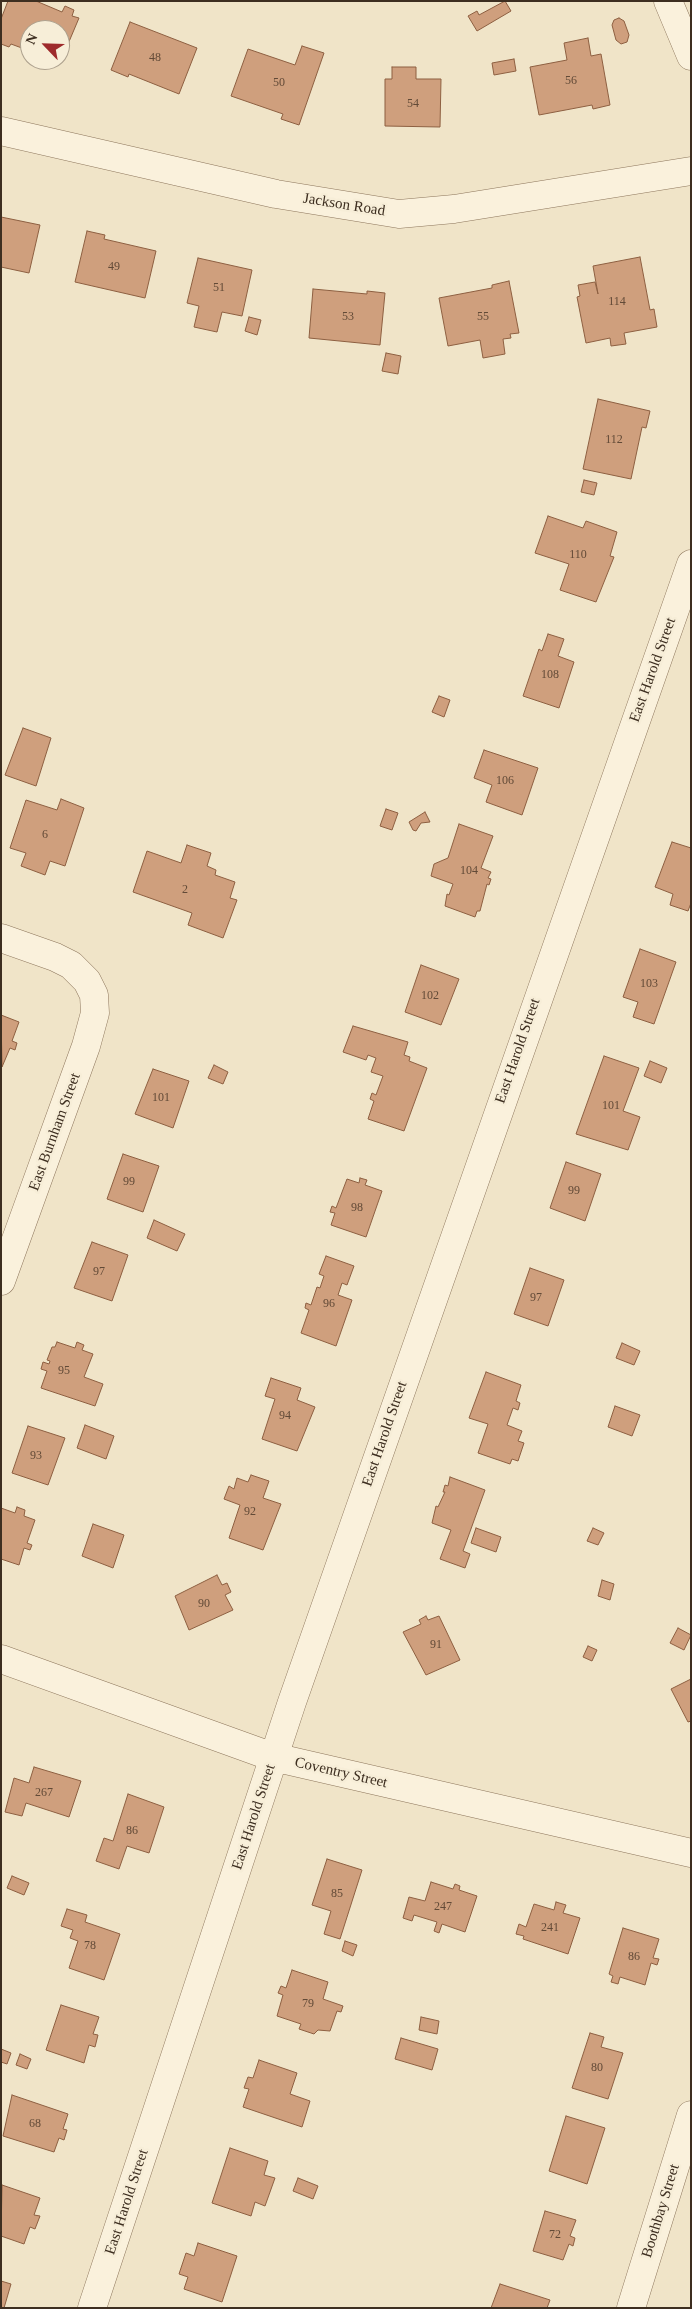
<!DOCTYPE html>
<html>
<head>
<meta charset="utf-8">
<style>
  body { margin:0 }
  #map { position:relative; width:692px; height:2309px; overflow:hidden; background:#f0e4c8; font-family:"Times New Roman",serif }
  canvas { display:block }
  .frame { position:absolute; inset:0; border:2px solid #3d2e20; pointer-events:none }
  .north { position:absolute; left:20px; top:20px; width:50px; height:50px; box-sizing:border-box; background:#f7eed8; border:1px solid #ada18e; border-radius:50%; rotate:294deg; font-size:14px; font-weight:700; line-height:20px; text-align:center; color:#3d2e20 }
  .north::after { content:''; display:block; margin:auto; width:18px; height:22px; background:#9e2a2b; clip-path:polygon(50% 0,100% 100%,50% 72%,0 100%) }
</style>
</head>
<body>
<div id="map">
<canvas width="692" height="2309"></canvas>
<div class="frame"></div>
<div class="north">N</div>
</div>
<script>
const ctx = document.querySelector('canvas').getContext('2d');
ctx.lineJoin = 'round';
function fillPath(path, color) { ctx.fillStyle = color; ctx.fill(path, 'evenodd'); }
const poly = rows => new Path2D(rows.map(r => 'M' + r).join(''));
function strokePath(path, color, width, dash) { ctx.strokeStyle = color; ctx.lineWidth = width; ctx.lineCap = dash ? 'butt' : 'round'; ctx.setLineDash(dash || []); ctx.stroke(path); }
function write(font, color, halo, rows, align = 'center') {
  ctx.font = font + ' "Times New Roman",serif'; ctx.lineWidth = 5; ctx.setLineDash([]); ctx.textBaseline = 'middle'; ctx.strokeStyle = halo; ctx.fillStyle = color; for (const [text, x, y, turn = 0] of rows) {
    ctx.save(); ctx.translate(x, y); ctx.rotate((+turn || 0) * Math.PI / 180); ctx.textAlign = isNaN(turn) ? turn : align; if (halo) ctx.strokeText(text, 0, 0); ctx.fillText(text, 0, 0); ctx.restore();
  }
}
const building = poly([
  [8,1,36,1,62,12,65,6,74,10,72,16,79,18,60,63,52,60,60,60,60,30,30,30,30,51,11,44,9,47,1,44,1,19,8,1],
  [505,1,511,11,477,31,468,16,477,11,479,15,505,1],
  [619,18,624,21,629,35,627,42,621,44,616,40,612,25,614,20,619,18],
  [130,22,197,48,179,94,129,74,128,77,111,70,130,22],
  [588,38,591,56,601,54,610,105,593,109,592,105,539,115,530,67,567,60,564,43,588,38],
  [302,46,324,53,299,125,281,119,283,114,231,96,248,49,295,65,302,46],
  [514,59,516,71,494,75,492,63,514,59],
  [392,67,416,67,416,79,441,79,440,127,385,126,385,79,392,79,392,67],
  [1,217,40,225,29,273,1,267,1,217],
  [87,231,105,235,104,239,156,251,145,298,75,282,87,231],
  [640,257,650,310,654,309,657,327,624,333,626,344,611,346,610,338,586,343,577,297,580,296,578,285,595,282,598,294,593,266,640,257],
  [198,258,252,270,242,316,222,312,217,332,194,327,199,306,187,303,198,258],
  [509,281,519,333,510,334,511,338,503,339,505,354,483,358,480,340,448,346,439,298,492,288,492,285,509,281],
  [313,289,367,294,367,291,385,293,380,345,309,338,313,289],
  [249,317,261,320,257,335,245,331,249,317],
  [386,353,401,356,398,374,382,371,386,353],
  [598,399,650,411,646,428,642,427,631,479,583,469,598,399],
  [584,480,597,483,594,495,581,492,584,480],
  [548,516,583,528,586,521,617,532,610,556,614,557,596,602,560,590,569,564,535,553,548,516],
  [548,634,564,639,558,656,574,662,559,708,523,696,539,649,542,651,548,634],
  [439,696,450,700,444,717,432,712,439,696],
  [23,728,51,738,36,786,5,775,23,728],
  [484,750,538,768,522,815,486,802,492,785,474,778,484,750],
  [61,799,84,808,65,866,50,861,45,875,21,866,26,853,10,848,26,800,57,810,61,799],
  [386,809,398,813,392,830,380,826,386,809],
  [425,812,430,822,421,823,416,831,413,830,409,822,425,812],
  [459,824,493,836,481,868,491,872,488,878,491,879,489,885,487,884,480,911,477,911,475,917,445,906,447,894,449,895,453,884,431,876,434,864,448,858,459,824],
  [672,842,691,848,691,903,688,911,670,905,673,894,655,887,672,842],
  [187,845,211,853,207,866,216,870,215,875,235,882,230,898,237,900,223,938,188,925,192,913,133,892,147,851,181,863,187,845],
  [640,949,676,962,654,1024,633,1017,638,1002,623,997,640,949],
  [421,965,459,979,441,1025,405,1012,421,965],
  [1,1015,19,1022,12,1041,17,1043,15,1050,10,1048,2,1067,1,1015],
  [353,1026,408,1042,404,1055,410,1057,409,1061,427,1068,404,1131,368,1119,374,1101,370,1099,372,1093,376,1095,383,1076,371,1072,376,1058,368,1055,366,1060,343,1052,353,1026],
  [604,1056,639,1068,623,1111,640,1117,628,1150,576,1134,604,1056],
  [650,1061,667,1068,661,1083,644,1076,650,1061],
  [214,1065,228,1072,223,1084,208,1078,214,1065],
  [153,1069,189,1081,173,1128,135,1114,153,1069],
  [123,1154,159,1166,143,1212,107,1199,123,1154],
  [566,1162,601,1174,585,1221,550,1208,566,1162],
  [360,1178,367,1180,365,1185,382,1191,366,1237,331,1225,335,1213,330,1212,332,1206,336,1208,347,1179,359,1183,360,1178],
  [154,1220,185,1234,177,1251,147,1238,154,1220],
  [92,1242,128,1255,112,1301,74,1288,92,1242],
  [326,1256,354,1266,347,1285,342,1283,338,1295,352,1300,336,1346,301,1333,309,1310,305,1308,306,1303,311,1305,317,1287,320,1288,324,1276,319,1274,326,1256],
  [530,1268,564,1280,548,1326,514,1314,530,1268],
  [57,1342,75,1348,77,1342,84,1345,82,1350,93,1354,84,1377,103,1384,95,1406,41,1388,47,1371,41,1369,43,1362,49,1364,50,1361,47,1360,52,1347,55,1347,57,1342],
  [622,1343,640,1351,634,1365,616,1358,622,1343],
  [486,1372,521,1385,516,1401,520,1403,518,1410,513,1408,507,1425,522,1431,518,1441,524,1443,518,1461,512,1459,510,1464,478,1453,488,1424,469,1418,486,1372],
  [271,1378,301,1388,297,1400,315,1407,297,1451,262,1439,275,1399,265,1396,271,1378],
  [615,1406,640,1415,632,1436,608,1427,615,1406],
  [85,1425,114,1436,106,1459,77,1448,85,1425],
  [28,1426,65,1438,48,1485,12,1473,28,1426],
  [251,1475,269,1481,263,1498,281,1504,263,1550,229,1538,240,1505,224,1499,229,1486,234,1489,237,1478,248,1482,251,1475],
  [450,1477,485,1490,463,1551,470,1554,465,1568,440,1559,451,1530,432,1523,436,1506,438,1507,445,1492,443,1492,445,1485,448,1486,450,1477],
  [17,1507,25,1510,24,1516,35,1520,27,1543,32,1545,30,1550,24,1548,19,1565,1,1559,1,1508,15,1513,17,1507],
  [93,1524,124,1535,113,1568,82,1556,93,1524],
  [476,1528,501,1537,496,1552,471,1543,476,1528],
  [593,1528,604,1533,598,1545,587,1541,593,1528],
  [217,1575,222,1585,227,1583,231,1592,225,1595,233,1610,189,1630,175,1596,217,1575],
  [602,1580,614,1584,610,1600,598,1596,602,1580],
  [426,1616,428,1620,439,1616,460,1660,426,1675,403,1632,421,1624,419,1620,426,1616],
  [678,1628,691,1635,684,1650,670,1643,678,1628],
  [588,1646,597,1650,592,1661,583,1657,588,1646],
  [691,1679,691,1721,688,1722,671,1689,691,1679],
  [34,1767,81,1781,69,1817,26,1803,22,1816,5,1812,14,1778,29,1783,34,1767],
  [128,1794,164,1807,149,1853,127,1846,119,1869,96,1861,104,1838,113,1841,128,1794],
  [327,1859,362,1870,340,1939,324,1934,331,1911,312,1905,327,1859],
  [12,1876,29,1883,24,1895,7,1888,12,1876],
  [431,1882,453,1889,455,1884,460,1886,459,1890,477,1896,465,1932,442,1924,439,1933,434,1931,437,1922,414,1915,412,1921,403,1918,409,1897,425,1901,431,1882],
  [556,1902,566,1905,563,1913,580,1918,568,1954,523,1939,524,1936,516,1934,519,1924,526,1927,534,1904,554,1910,556,1902],
  [67,1909,87,1915,85,1922,120,1934,104,1980,69,1968,78,1941,70,1938,73,1930,61,1926,67,1909],
  [623,1928,659,1939,653,1958,659,1959,657,1965,651,1963,645,1985,620,1977,618,1984,611,1982,613,1976,609,1974,623,1928],
  [345,1941,357,1945,353,1956,342,1951,345,1941],
  [292,1970,328,1982,323,1999,343,2006,341,2012,337,2011,330,2031,318,2030,314,2034,299,2029,301,2024,277,2016,283,1995,278,1993,281,1986,286,1988,292,1970],
  [61,2005,99,2017,93,2034,98,2035,95,2047,89,2045,84,2063,46,2050,61,2005],
  [421,2017,439,2021,437,2034,419,2030,421,2017],
  [590,2033,604,2037,601,2047,623,2053,608,2099,572,2088,590,2033],
  [401,2038,438,2049,432,2070,395,2059,401,2038],
  [1,2049,11,2053,7,2064,1,2062,1,2049],
  [20,2054,31,2059,27,2069,16,2065,20,2054],
  [259,2060,297,2073,290,2094,310,2101,302,2127,243,2107,249,2089,244,2088,248,2077,253,2078,259,2060],
  [12,2095,68,2114,63,2129,67,2130,64,2140,59,2138,54,2152,3,2136,12,2095],
  [566,2116,605,2128,587,2184,549,2171,566,2116],
  [230,2148,268,2161,264,2175,275,2178,265,2206,255,2202,251,2216,212,2203,230,2148],
  [298,2178,318,2186,313,2199,293,2191,298,2178],
  [2,2185,40,2198,34,2215,40,2216,35,2229,30,2227,24,2244,1,2236,2,2185],
  [545,2211,576,2220,570,2236,575,2238,573,2246,569,2244,563,2260,533,2251,545,2211],
  [198,2243,237,2256,222,2302,184,2289,188,2277,179,2274,186,2253,194,2256,198,2243],
  [1,2281,11,2284,4,2308,1,2308,1,2281],
  [500,2284,550,2300,547,2308,491,2308,500,2284]
]);
fillPath(building, '#cf9f7d');
strokePath(building, '#8d5f41', 1);
const minor = poly([
  [668,1,691,56],
  [1,131,276,194,399,214,454,209,691,171],
  [1,938,55,957,71,965,87,981,94,995,95,1013,86,1046,1,1281],
  [1,1659,273,1757,691,1853],
  [92,2308,292,1702,691,564],
  [631,2308,691,2115]
]);
strokePath(minor, '#8d765c', 29);
strokePath(minor, '#faf1dc', 28);
write('12px', '#624a37', null, [
  ["48",155,58],
  ["56",571,81],
  ["50",279,83],
  ["54",413,104],
  ["49",114,267],
  ["51",219,288],
  ["114",617,302],
  ["53",348,317],
  ["55",483,317],
  ["112",614,440],
  ["110",578,555],
  ["108",550,675],
  ["106",505,781],
  ["6",45,835],
  ["104",469,871],
  ["2",185,890],
  ["103",649,984],
  ["102",430,996],
  ["101",161,1098],
  ["101",611,1106],
  ["99",129,1182],
  ["99",574,1191],
  ["98",357,1208],
  ["97",99,1272],
  ["97",536,1298],
  ["96",329,1304],
  ["95",64,1371],
  ["94",285,1416],
  ["93",36,1456],
  ["92",250,1512],
  ["90",204,1604],
  ["91",436,1645],
  ["267",44,1793],
  ["86",132,1831],
  ["85",337,1894],
  ["247",443,1907],
  ["241",550,1928],
  ["78",90,1946],
  ["86",634,1957],
  ["79",308,2004],
  ["80",597,2068],
  ["68",35,2124],
  ["72",555,2235]
]);
write('15px', '#3d2e20', '#f7eed8', [
  ["Jackson Road",344,205,9],
  ["East Harold Street",653,670,-70],
  ["East Harold Street",518,1051,-71],
  ["East Burnham Street",55,1132,-70],
  ["East Harold Street",385,1434,-71],
  ["Coventry Street",341,1773,13],
  ["East Harold Street",254,1817,-72],
  ["East Harold Street",127,2202,-72],
  ["Boothbay Street",661,2211,-73]
]);
</script>
</body>
</html>
